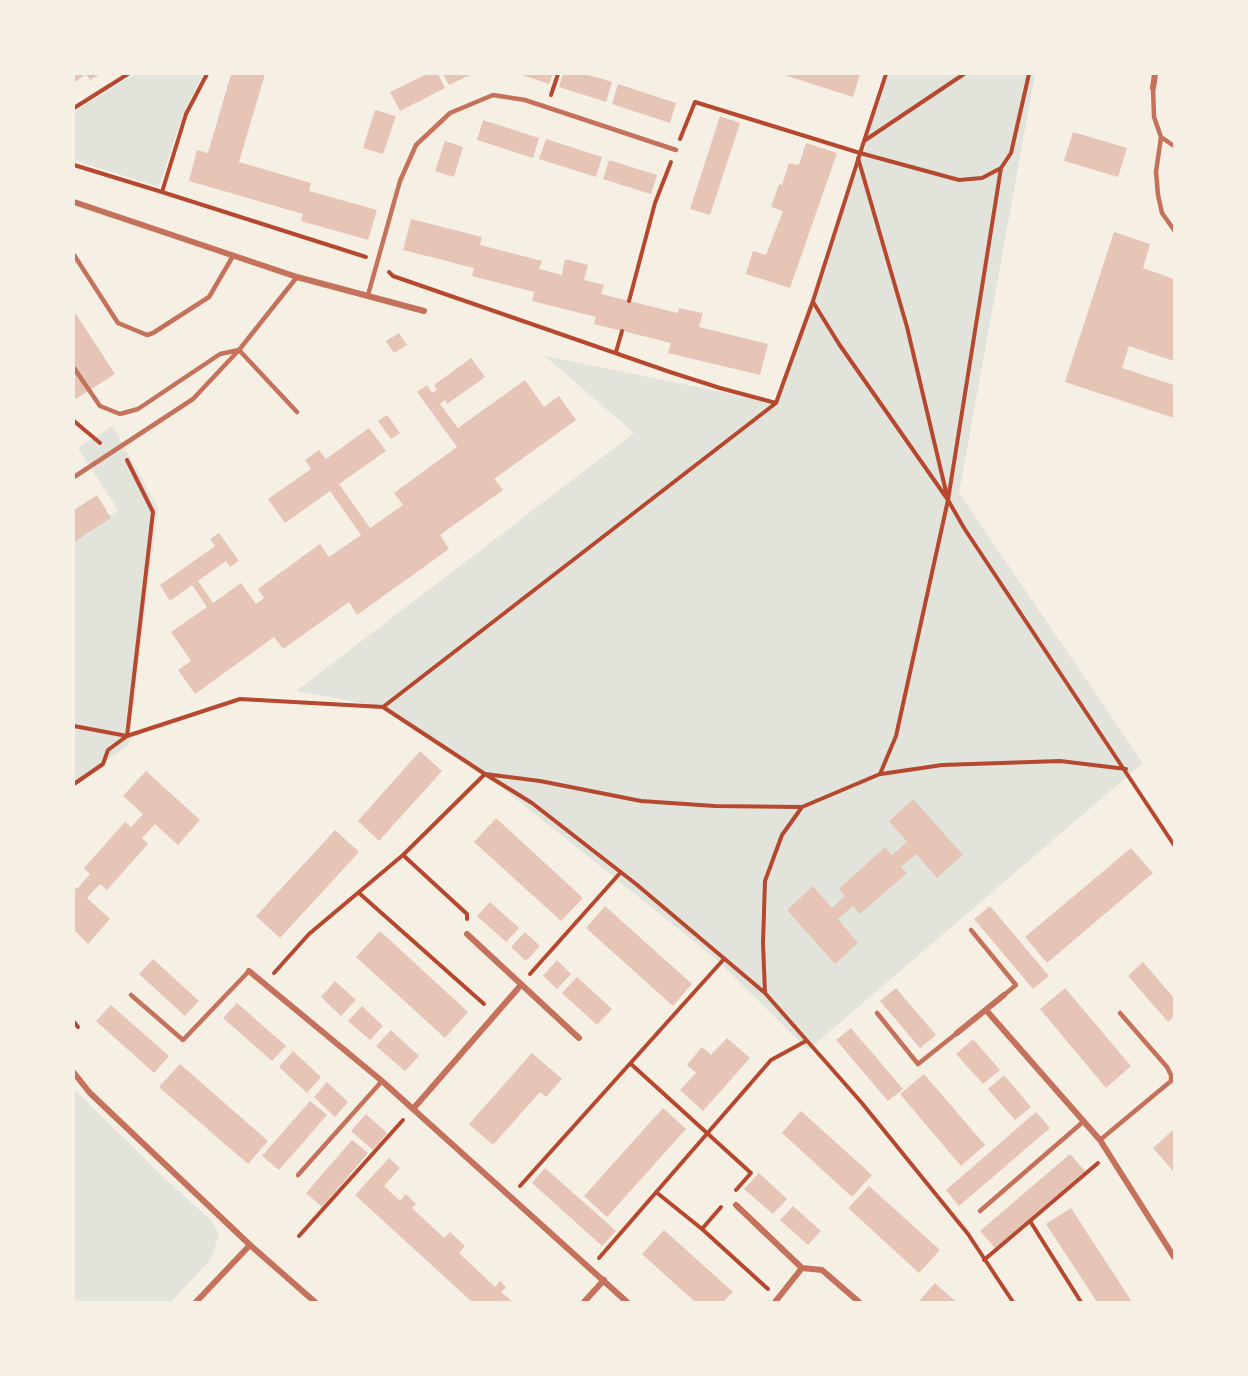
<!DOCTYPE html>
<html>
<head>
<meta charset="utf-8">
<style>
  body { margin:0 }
  #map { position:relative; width:1248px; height:1376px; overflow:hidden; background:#f6efe4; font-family:"Source Serif 4",serif }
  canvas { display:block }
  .frame { position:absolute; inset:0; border:75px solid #f6efe4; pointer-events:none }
</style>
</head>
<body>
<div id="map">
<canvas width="1248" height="1376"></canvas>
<div class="frame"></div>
</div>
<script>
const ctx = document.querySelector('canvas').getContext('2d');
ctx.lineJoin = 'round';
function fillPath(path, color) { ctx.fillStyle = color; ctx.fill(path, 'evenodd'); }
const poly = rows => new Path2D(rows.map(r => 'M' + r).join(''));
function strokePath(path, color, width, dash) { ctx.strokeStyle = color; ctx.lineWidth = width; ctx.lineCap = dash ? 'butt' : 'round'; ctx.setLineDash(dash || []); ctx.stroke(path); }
fillPath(poly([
  [135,74,203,74,183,114,159,187,74,160,74,112],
  [886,74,1035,74,959,493,1143,763,808,1050,716,959,505,790,383,707,296,691,634,433,545,356,776,403],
  [113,426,158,508,129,745,74,782,74,541,118,510,78,448],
  [74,1089,159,1173,212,1221,219,1235,211,1259,171,1302,78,1302,74,1298]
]), '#e2e4dc');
fillPath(poly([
  [74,74,100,74,90,80,86,74,74,83],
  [231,74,265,74,239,162,311,183,309,191,377,210,368,240,301,221,303,214,189,181,197,150,208,153],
  [427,74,438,74,445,88,400,111,390,92],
  [443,74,472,74,449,85],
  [519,74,553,74,549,84],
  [563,74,585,74,612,82,606,102,559,87],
  [781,74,860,74,853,97],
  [618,84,676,103,670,123,612,104],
  [375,110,396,116,383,154,363,148],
  [720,116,740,123,710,215,690,209],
  [483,120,539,138,533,158,477,140],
  [1073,132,1127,148,1118,177,1064,161],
  [546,139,602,157,596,177,539,159],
  [445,141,463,147,454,177,435,171],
  [806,143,837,153,790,288,746,274,753,251,766,255,783,211,771,207,779,184,782,185,789,163,799,165],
  [609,160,657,175,651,194,603,179],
  [411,219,482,237,480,245,542,261,539,269,562,275,565,259,588,265,584,280,604,285,601,294,678,313,679,308,703,313,699,327,768,344,760,375,668,353,671,343,594,324,596,317,532,301,534,292,472,276,474,268,403,250],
  [1114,232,1150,244,1143,268,1174,279,1174,361,1129,346,1122,368,1174,385,1174,418,1065,382],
  [74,311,115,374,74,400],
  [399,333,407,345,394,353,386,341],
  [471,358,485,377,447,404,445,400,440,404,458,428,525,380,544,407,559,396,576,420,494,479,503,490,440,535,449,549,357,615,349,602,283,649,274,637,195,694,178,670,191,661,171,632,207,607,192,585,170,601,160,585,215,546,210,539,219,533,239,561,230,567,226,561,198,581,213,603,241,583,256,604,264,598,258,589,320,544,329,557,361,535,330,491,285,523,268,499,311,469,305,460,319,450,326,459,369,428,386,451,339,484,370,528,403,505,394,493,457,447,417,392,427,385,432,393,437,390,434,385],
  [387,415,400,433,391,439,378,421],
  [97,495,111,518,74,542,74,510],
  [420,751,442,771,379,841,358,821],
  [146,771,200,820,178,845,155,824,142,838,148,844,107,890,100,884,87,898,110,919,88,944,74,930,74,886,77,889,90,874,84,868,125,822,131,827,143,814,123,796],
  [913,799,963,855,937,878,916,854,901,867,907,873,860,914,853,906,838,919,858,943,835,964,787,910,813,886,832,908,845,896,839,889,885,847,892,855,907,842,889,821],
  [496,818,583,898,561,921,474,842],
  [335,830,359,852,280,938,256,916],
  [1131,848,1153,873,1047,963,1025,937],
  [490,902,519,928,506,942,477,916],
  [605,906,692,984,673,1006,586,928],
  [990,906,1049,976,1033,989,974,919],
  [380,931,468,1012,445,1038,356,957],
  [525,932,540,946,526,961,511,947],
  [153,959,199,1001,185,1016,139,974],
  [557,960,571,974,557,989,543,976],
  [1143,962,1174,998,1174,1016,1168,1022,1128,976],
  [577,977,612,1009,597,1025,562,993],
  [335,981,356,1000,341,1016,321,997],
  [896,988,936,1035,920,1048,880,1001],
  [1065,988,1131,1066,1106,1088,1040,1009],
  [237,1003,286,1046,272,1061,223,1018],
  [111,1005,169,1056,154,1073,96,1021],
  [362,1006,383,1026,370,1040,348,1021],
  [851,1028,903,1089,888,1101,836,1040],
  [391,1030,419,1056,405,1071,376,1046],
  [727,1038,750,1058,703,1111,680,1090,696,1073,687,1065,702,1047,711,1055],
  [973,1039,1000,1070,983,1084,956,1054],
  [293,1051,321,1077,307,1093,279,1067],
  [532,1053,562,1079,546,1097,540,1092,493,1145,469,1124],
  [180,1064,268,1141,248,1164,159,1087],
  [924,1074,985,1145,961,1166,900,1094],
  [1004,1075,1031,1107,1015,1120,988,1089],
  [327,1082,348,1102,335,1117,314,1097],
  [310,1101,327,1115,279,1170,262,1156],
  [663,1108,686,1129,607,1217,584,1196],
  [801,1111,872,1175,852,1197,782,1133],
  [1036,1112,1050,1128,959,1206,946,1190],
  [366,1114,387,1133,373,1150,351,1131],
  [1174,1129,1174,1172,1153,1148],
  [352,1140,368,1153,322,1207,306,1193],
  [1070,1154,1085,1171,995,1248,980,1231],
  [389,1158,400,1168,384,1186,400,1201,406,1194,416,1204,412,1208,444,1238,450,1232,465,1246,459,1253,495,1287,500,1281,506,1287,501,1292,513,1302,472,1302,355,1195],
  [545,1168,616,1231,602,1246,532,1183],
  [759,1173,787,1199,773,1214,744,1189],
  [869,1186,940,1250,919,1273,848,1208],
  [793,1206,821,1231,808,1245,780,1220],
  [1071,1208,1132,1302,1097,1302,1046,1224],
  [664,1230,733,1292,723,1302,695,1302,642,1254],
  [935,1283,953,1299,957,1302,918,1302]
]), '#e6c5b7');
strokePath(poly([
  [207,74,186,114,162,192,366,257],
  [551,95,558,74],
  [74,108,128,74],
  [680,139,695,102,860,153,959,180,982,178,1001,168,1011,153,1029,74],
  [864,141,886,74],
  [858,158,907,327,947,496],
  [74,165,162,192],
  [389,272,393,276,670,372,720,388,776,403],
  [629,301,655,203,671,162],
  [813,302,839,344,948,500,964,528,1174,845],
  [616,352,622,331],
  [74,421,100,443],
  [127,460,153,512,127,736,240,699,383,707,776,403,813,301,864,141,964,74],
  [383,707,485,774,540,781,641,801,715,806,802,807,880,774,896,736,948,500,1001,168],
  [74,726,127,736,108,750,103,764,74,784],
  [881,774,942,765,1060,761,1126,769],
  [802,807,782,835,765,881,763,943,765,993,861,1102,968,1234,1013,1302],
  [403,855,467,914,467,919],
  [359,893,484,1004],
  [274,973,309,934,403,855,485,774,532,803,636,884,765,993],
  [530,974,621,872],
  [74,1022,78,1027],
  [631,1064,751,1173,736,1190],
  [520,1186,724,959],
  [656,1192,702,1229],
  [721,1207,702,1229,768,1289],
  [1030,1221,1081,1302],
  [299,1236,403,1120],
  [599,1258,771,1060,806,1041],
  [984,1260,1098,1163]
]), '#b5482f', 4);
strokePath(poly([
  [1153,88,1154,117,1161,137,1174,146],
  [1161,137,1156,172,1158,195,1162,213,1174,230],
  [74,255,118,323,147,335,153,333,209,297,233,256],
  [368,295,400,181,416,145,450,113,493,95,525,100,676,150],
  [74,368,100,406,120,414,138,409,220,354,239,350,297,412],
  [74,477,193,399,239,350,297,277],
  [971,930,1016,985,1004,995],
  [131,995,183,1040,249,971],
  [877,1013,918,1064,957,1033],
  [1100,1140,1171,1081,1171,1075,1167,1067,1120,1013],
  [298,1175,382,1081],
  [980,1211,1084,1121]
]), '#c5725c', 4.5);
strokePath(poly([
  [1153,88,1155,74],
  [74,202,297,277,424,311],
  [467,934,579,1038],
  [249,971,382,1081,627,1302],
  [986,1010,1100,1140,1174,1257],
  [957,1033,1004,995],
  [74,1073,90,1093,250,1245,315,1302],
  [413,1109,521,985],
  [736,1205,802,1268,775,1302],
  [802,1268,822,1270,859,1302],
  [196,1302,250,1245],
  [584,1302,604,1280]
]), '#c5725c', 6);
</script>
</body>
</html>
